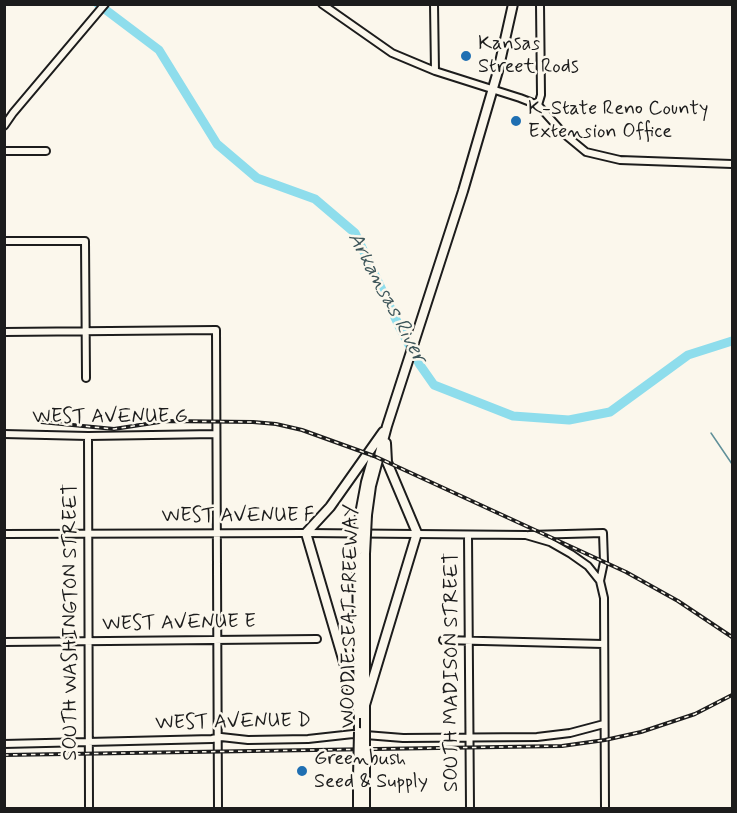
<!DOCTYPE html>
<html>
<head>
<meta charset="utf-8">
<style>
  body { margin:0 }
  #map { position:relative; width:737px; height:813px; overflow:hidden; background:#fbf7ec; font-family:Mynerve,sans-serif }
  canvas { display:block }
  .frame { position:absolute; inset:0; border:6px solid #1c1c1c; pointer-events:none }
</style>
</head>
<body>
<div id="map">
<canvas width="737" height="813"></canvas>
<div class="frame"></div>
</div>
<script>
const ctx = document.querySelector('canvas').getContext('2d');
ctx.lineJoin = 'round';
const poly = rows => new Path2D(rows.map(r => 'M' + r).join(''));
function strokePath(path, color, width, dash) { ctx.strokeStyle = color; ctx.lineWidth = width; ctx.lineCap = dash ? 'butt' : 'round'; ctx.setLineDash(dash || []); ctx.stroke(path); }
function write(font, color, halo, rows, align = 'center') {
  ctx.font = font + ' Mynerve,sans-serif'; ctx.lineWidth = 5; ctx.setLineDash([]); ctx.textBaseline = 'middle'; ctx.strokeStyle = halo; ctx.fillStyle = color; for (const [text, x, y, turn = 0] of rows) {
    ctx.save(); ctx.translate(x, y); ctx.rotate((+turn || 0) * Math.PI / 180); ctx.textAlign = isNaN(turn) ? turn : align; if (halo) ctx.strokeText(text, 0, 0); ctx.fillText(text, 0, 0); ctx.restore();
  }
}
strokePath(poly([
  [711,433,732,464]
]), '#609099', 1.5);
strokePath(poly([
  [98,4,159,50,217,144,257,178,315,199,355,233,400,328,420,365,434,385,513,416,569,420,610,412,688,355,732,341]
]), '#8eddec', 9);
const minor = poly([
  [322,4,392,53,435,71,520,98,538,105,563,133,586,152,620,160,732,164],
  [434,4,435,71],
  [538,105,541,95,540,4],
  [4,126,13,113,105,4],
  [4,151,46,151],
  [4,241,85,241,86,378],
  [4,332,216,330,218,808],
  [4,434,88,436,216,434],
  [88,436,89,808],
  [4,534,306,533,526,535,550,542,571,554,588,566,600,581],
  [468,535,470,808],
  [529,535,603,533,604,562,600,581,604,598,605,808],
  [443,640,603,644],
  [4,642,317,639],
  [4,744,212,739,221,737,248,740,308,739,353,734,403,738,537,737,570,733,604,724]
]);
const major = poly([
  [360,514,366,482,372,461],
  [367,515,371,486,387,426,463,191,498,71,513,4],
  [357,553,359,732],
  [365,705,417,533,387,462,386,443],
  [358,710,306,533,330,507,383,432],
  [365,718,365,554],
  [358,777,358,808],
  [365,808,365,777]
]);
strokePath(minor, '#1c1c1c', 10);
strokePath(major, '#1c1c1c', 12);
strokePath(minor, '#fbf7ec', 6);
strokePath(major, '#fbf7ec', 8);
const rail = poly([
  [41,422,114,429,166,421,253,422,276,424,302,430,374,456,626,572,678,601,732,637],
  [4,755,562,746,605,740,641,732,695,714,732,695]
]);
strokePath(rail, '#1c1c1c', 4);
strokePath(rail, '#fbf7ec', 1.5, [4.5]);
const majorBridge = poly([
  [357,553,360,514],
  [365,554,367,515],
  [365,718,365,777],
  [358,777,359,732]
]);
strokePath(majorBridge, '#1c1c1c', 12, []);
strokePath(majorBridge, '#fbf7ec', 8);
for (const [x, y, r, color] of [
  [466,56,6,"#1f6fb2"],
  [516,121,6,"#1f6fb2"],
  [302,771,6,"#1f6fb2"]
]) { const dot = new Path2D(); dot.arc(x, y, r, 0, 2 * Math.PI); ctx.fillStyle = color; ctx.fill(dot); strokePath(dot, '#fbf7ec', 2); }
write('20px', '#1c1c1c', '#fbf7ec', [
  ["Kansas",478,45],
  ["Street Rods",478,68],
  ["K-State Reno County",528,110],
  ["Extension Office",528,133],
  ["Greenbush",314,760],
  ["Seed & Supply",314,783]
], 'left');
write('20px', '#1c1c1c', '#fbf7ec', [
  ["WEST AVENUE G",110,418],
  ["WEST AVENUE F",238,517],
  ["WOODIE SEAT FREEWAY",351,616,-89],
  ["SOUTH WASHINGTON STREET",72,622,-90],
  ["WEST AVENUE E",179,624,-1],
  ["SOUTH MADISON STREET",453,672,-90],
  ["WEST AVENUE D",233,723,-1]
]);
write('italic 21px', '#3e565a', '#fbf7ec', [
  ["Arkansas River",386,298,62]
]);
</script>
</body>
</html>
